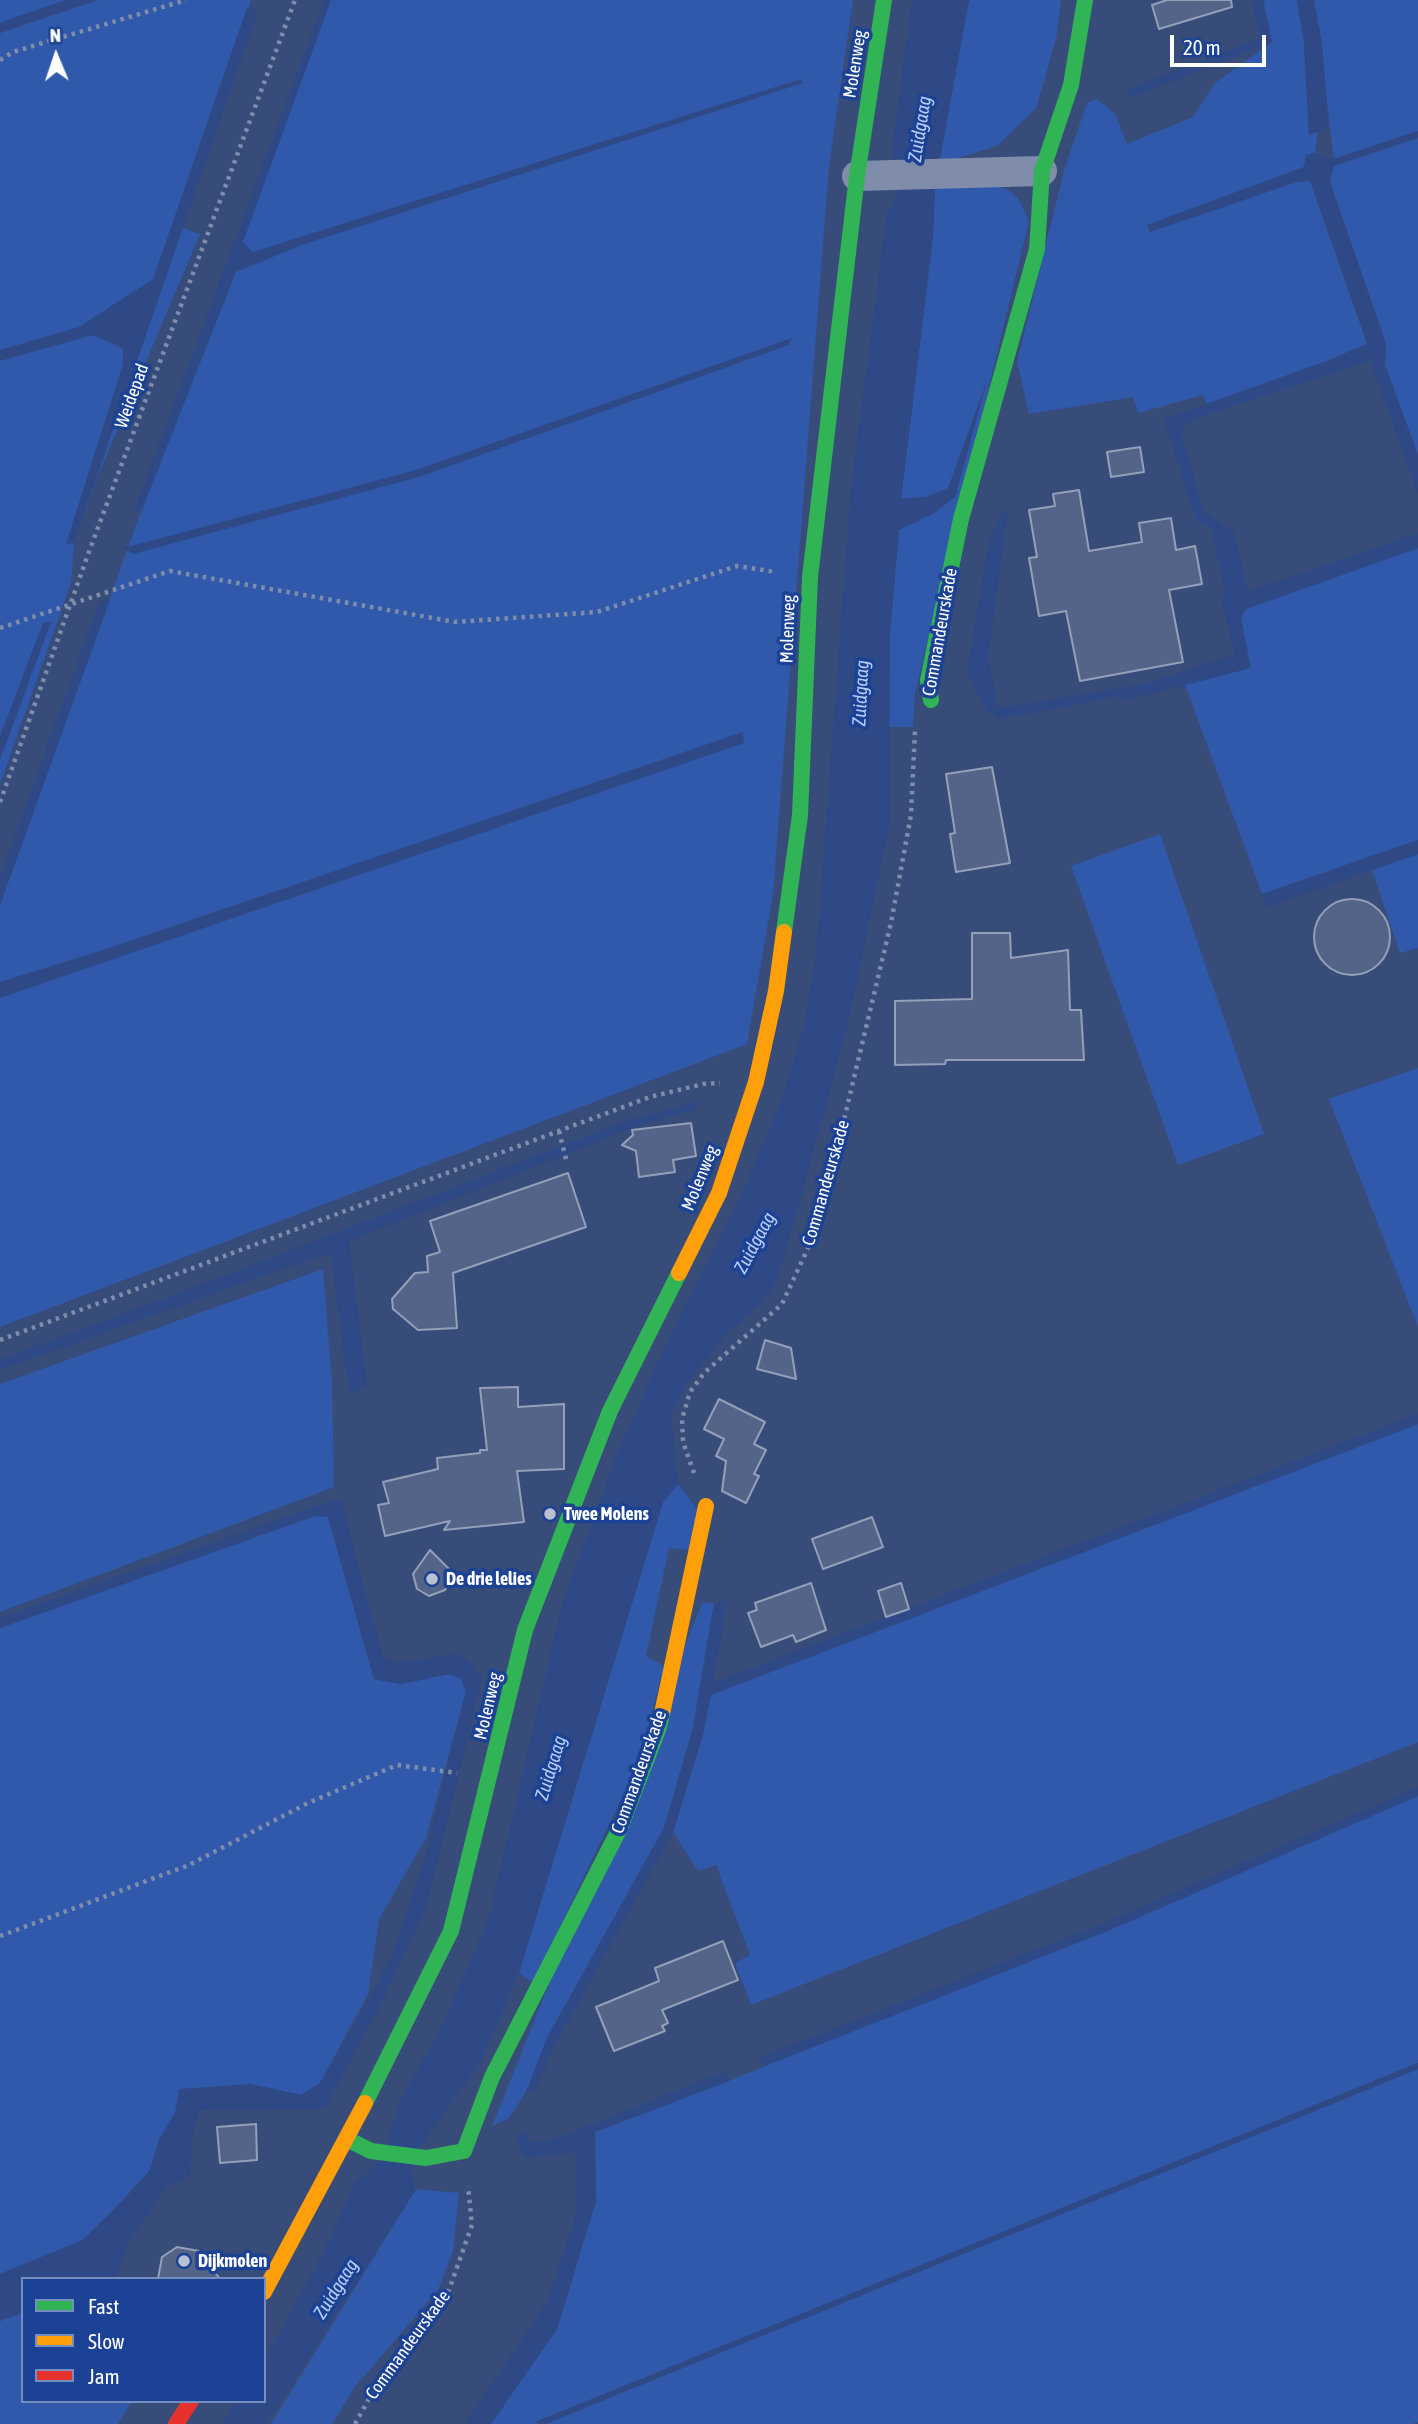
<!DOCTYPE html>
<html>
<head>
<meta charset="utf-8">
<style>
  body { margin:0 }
  #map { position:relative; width:1418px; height:2424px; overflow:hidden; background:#374c79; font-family:"Asap Condensed",sans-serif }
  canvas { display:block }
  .legend { position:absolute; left:21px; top:2277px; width:245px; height:126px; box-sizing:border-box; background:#1b4295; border:2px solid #768ebf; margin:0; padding:9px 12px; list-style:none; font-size:21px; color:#fff }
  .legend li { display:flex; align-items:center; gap:14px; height:35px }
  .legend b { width:35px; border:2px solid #768ebf }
  .north { position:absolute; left:21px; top:21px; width:70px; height:70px; -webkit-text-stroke:5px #1b4295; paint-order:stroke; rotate:358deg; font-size:19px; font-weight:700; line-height:28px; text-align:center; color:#fff }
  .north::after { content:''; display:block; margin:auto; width:24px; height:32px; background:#fff; clip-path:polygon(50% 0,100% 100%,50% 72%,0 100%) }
  .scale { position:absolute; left:1170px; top:35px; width:96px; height:32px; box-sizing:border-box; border:4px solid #fff; border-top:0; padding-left:9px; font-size:21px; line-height:24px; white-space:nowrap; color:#fff; -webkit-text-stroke:5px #1b4295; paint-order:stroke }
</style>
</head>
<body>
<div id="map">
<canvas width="1418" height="2424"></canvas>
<ul class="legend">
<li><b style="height:9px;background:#30b455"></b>Fast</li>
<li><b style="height:9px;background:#ff9f0a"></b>Slow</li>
<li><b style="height:9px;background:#e5322d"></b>Jam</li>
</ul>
<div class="north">N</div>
<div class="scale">20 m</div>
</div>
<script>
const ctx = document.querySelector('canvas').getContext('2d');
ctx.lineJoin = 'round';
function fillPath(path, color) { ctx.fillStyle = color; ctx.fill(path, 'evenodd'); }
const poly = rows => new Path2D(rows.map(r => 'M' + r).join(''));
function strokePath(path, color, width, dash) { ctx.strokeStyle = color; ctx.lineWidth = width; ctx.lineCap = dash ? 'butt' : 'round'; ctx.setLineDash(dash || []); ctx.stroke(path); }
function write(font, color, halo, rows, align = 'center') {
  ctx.font = font + ' "Asap Condensed",sans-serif'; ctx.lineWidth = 7; ctx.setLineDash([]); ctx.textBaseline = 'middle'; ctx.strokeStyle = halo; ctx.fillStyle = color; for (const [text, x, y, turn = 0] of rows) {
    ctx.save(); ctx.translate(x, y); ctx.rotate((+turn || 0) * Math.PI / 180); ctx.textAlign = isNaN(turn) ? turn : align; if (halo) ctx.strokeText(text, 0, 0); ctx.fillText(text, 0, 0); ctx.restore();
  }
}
fillPath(poly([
  [0,0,66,0,0,23],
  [98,0,251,0,183,228,200,234,97,478,74,543,71,583,0,784,0,33],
  [324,0,853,0,829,166,773,894,747,1044,0,1327,0,905],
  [969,0,1061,0,1056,39,1036,108,997,146,939,164],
  [1263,0,1297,0,1304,43,1309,134,1318,131,1315,153,1306,155,1304,167,1148,225,1297,182,1310,181,1367,344,1327,361,1207,404,1203,395,1138,413,1133,397,1029,414,1017,362,1064,171,1087,103,1097,99,1115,114,1127,144,1193,117,1215,83,1272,42],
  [1314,0,1418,0,1418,131,1334,159],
  [1418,138,1418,455,1385,365,1386,344,1330,182,1334,166],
  [990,183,1009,190,1019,200,1029,221,915,693,913,727,889,727,890,632,899,530,934,513,955,497,987,381,948,489,926,497,901,499,933,236,935,186],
  [1418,548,1418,840,1262,894,1185,685,1250,668,1241,618,1246,609],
  [1160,834,1264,1134,1178,1165,1071,866],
  [1418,854,1418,948,1400,953,1372,870],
  [1418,1068,1418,1327,1329,1099],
  [323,1269,332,1383,334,1487,0,1612,0,1384],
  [1418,1424,1418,1742,751,2005,735,1963,750,1955,716,1865,698,1871,673,1832,704,1731,710,1695],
  [678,1484,697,1509,689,1550,669,1548,646,1656,664,1666,639,1762,533,1983,519,1973,663,1502],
  [315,1516,328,1517,374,1679,401,1684,449,1674,461,1678,466,1691,426,1838,379,1919,368,1994,320,2083,301,2095,250,2084,175,2113,159,2140,150,2170,96,2229,81,2241,0,2274,0,1628],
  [702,1603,714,1603,693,1728,664,1828,547,2038,526,2092,509,2118,492,2126],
  [1418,1796,1418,2063,536,2422,538,2424,491,2424,557,2329,596,2201,595,2132,729,2081],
  [1418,2069,1418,2422,1412,2424,545,2424],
  [416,2189,459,2193,453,2251,438,2290,355,2387,332,2424,271,2424],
  [23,2313,23,2401,132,2401,118,2424,0,2424,0,2321]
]), '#3059ab');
fillPath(poly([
  [66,0,98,0,0,33,0,23],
  [324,0,331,0,243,242,253,252,801,79,803,83,302,245,236,272,142,510,134,511],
  [912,0,969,0,935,186,933,236,901,499,926,497,948,488,987,381,955,497,934,513,899,530,890,633,889,827,848,1023,787,1247,773,1288,749,1315,729,1330,686,1385,671,1415,678,1484,663,1502,519,1973,480,2063,419,2148,411,2173,416,2189,267,2424,221,2424,237,2401,264,2401,264,2361,323,2253,356,2181,374,2168,388,2142,398,2106,446,2017,489,1917,563,1601,619,1449,669,1338,740,1197,781,1102,804,1027,816,957,851,488,887,212,901,186,892,149],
  [1251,0,1263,0,1272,42,1130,98,1126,90,1260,38],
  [1297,0,1314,0,1322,43,1329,127,1309,135,1304,43],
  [247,8,258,11,74,543,66,544,123,364,123,349,93,335,0,361,0,350,79,327,153,279],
  [1418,131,1418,138,1334,166,1330,182,1386,344,1385,365,1418,455,1418,494,1370,361,1189,421,1181,431,1204,512,1234,532,1248,592,1418,533,1418,548,1246,609,1241,618,1251,668,1122,701,1121,696,999,719,987,710,967,674,988,545,1001,512,1008,510,988,656,998,708,1144,684,1235,655,1222,601,1225,589,1211,529,1196,521,1164,419,1327,361,1367,344,1366,337,1310,181,1297,182,1150,232,1147,225,1304,167,1306,155,1315,153,1334,159],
  [792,338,789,345,419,477,133,554,124,548,416,470],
  [110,600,0,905,0,877,99,602],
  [51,622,0,760,0,736,43,623],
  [743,732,744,743,0,998,0,982,100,951],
  [1418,840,1418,854,1266,907,1262,894],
  [699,1101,694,1110,639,1125,349,1241,367,1387,349,1393,331,1255,316,1257,0,1370,0,1359,169,1297,626,1121],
  [1418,1414,1418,1424,711,1695,704,1731,673,1832,556,2043,536,2089,526,2092,547,2038,664,1828,693,1728,714,1603,727,1601,713,1683],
  [340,1498,383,1657,397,1663,454,1654,469,1661,482,1679,427,1905,381,2005,324,2109,199,2110,192,2137,190,2176,166,2188,128,2244,115,2279,23,2279,23,2313,0,2321,0,2274,81,2241,124,2200,150,2170,159,2140,175,2113,179,2089,250,2084,301,2095,320,2083,392,1957,425,1858,466,1691,461,1679,449,1674,401,1684,374,1679,328,1517,315,1516,0,1628,0,1618],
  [1418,1787,1418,1796,1108,1931,763,2067,759,2058,1104,1923],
  [1418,2063,1418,2069,545,2424,535,2422],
  [726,2071,729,2081,595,2132,596,2201,557,2329,491,2424,465,2424,546,2304,576,2215,577,2152,523,2158,516,2135,526,2131,528,2140,535,2143,560,2137]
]), '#2e4986');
const building = poly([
  [1167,0,1231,0,1232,7,1159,29,1152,5,1167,0],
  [1140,447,1144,472,1111,477,1107,452,1140,447],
  [1079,490,1089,551,1142,542,1139,523,1171,518,1176,550,1195,546,1202,584,1169,590,1183,662,1080,681,1066,611,1039,616,1029,558,1037,557,1029,510,1055,506,1053,494,1079,490],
  [992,767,1010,863,956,872,950,834,955,833,946,774,992,767],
  '1314 937a38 38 0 1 1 76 0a38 38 0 1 1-76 0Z',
  [972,933,1010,933,1011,958,1068,950,1070,1010,1081,1010,1084,1060,946,1060,945,1064,895,1065,895,1001,972,999,972,933],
  [691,1123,696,1156,673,1160,675,1172,639,1177,636,1151,622,1145,633,1135,632,1130,691,1123],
  [568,1173,586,1227,453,1273,457,1328,418,1330,393,1309,392,1299,415,1273,428,1272,427,1256,440,1252,430,1221,568,1173],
  [765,1340,791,1348,796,1379,757,1369,765,1340],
  [518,1387,518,1407,564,1404,564,1469,517,1471,524,1522,444,1530,450,1521,385,1536,378,1505,389,1503,383,1482,438,1469,437,1458,480,1453,480,1450,487,1450,480,1388,518,1387],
  [719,1399,765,1422,754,1444,766,1450,754,1474,759,1476,746,1503,722,1491,726,1461,716,1456,724,1439,704,1429,719,1399],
  [872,1517,883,1547,823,1569,812,1539,872,1517],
  [430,1550,450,1570,451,1577,445,1590,429,1596,417,1589,413,1574,430,1550],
  [811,1583,826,1630,796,1642,793,1635,761,1647,748,1613,757,1610,755,1603,811,1583],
  [901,1583,909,1609,886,1617,878,1591,901,1583],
  [723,1941,738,1980,662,2010,668,2023,662,2026,665,2031,614,2051,596,2007,659,1981,655,1968,723,1941],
  [256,2124,257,2160,220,2163,217,2127,256,2124],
  [177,2247,199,2251,220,2279,158,2279,162,2257,177,2247]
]);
fillPath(building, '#546488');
strokePath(building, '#94a0b9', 2);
strokePath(poly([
  [0,60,13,52,186,0],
  [0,628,170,571,455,622,597,612,737,566,776,572],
  [0,802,90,549,295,0],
  [559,1131,567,1163],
  [0,1340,650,1097,703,1084,720,1083],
  [694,1473,683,1442,682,1419,690,1392,704,1373,782,1304,809,1246,837,1149,891,923,911,815,915,731],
  [0,1936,189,1865,308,1803,397,1765,457,1773],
  [355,2424,380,2379,449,2290,472,2225,468,2186]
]), '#7f8dab', 4.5, [3.5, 5]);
strokePath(poly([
  [857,176,1042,171]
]), '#7f8dab', 30);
strokePath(poly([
  [931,700,928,680,961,519,1037,249,1042,171,1071,85,1085,0],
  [784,932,800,815,810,577,857,176,884,0],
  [365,2103,451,1931,525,1630,610,1411,679,1273],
  [347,2139,371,2151,426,2158,464,2151,492,2077,620,1828,659,1727,663,1709]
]), '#30b455', 16);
strokePath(poly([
  [679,1273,719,1193,756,1082,776,991,784,932],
  [663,1709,706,1506],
  [264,2292,365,2103]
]), '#ff9f0a', 16);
strokePath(poly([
  [176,2424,191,2401]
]), '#e5322d', 16);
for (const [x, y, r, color] of [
  [550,1514,7,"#b9c0d0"],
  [432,1579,7,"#b9c0d0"],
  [184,2261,7,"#b9c0d0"]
]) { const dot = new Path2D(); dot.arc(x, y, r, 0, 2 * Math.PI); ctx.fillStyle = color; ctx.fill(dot); strokePath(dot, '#1b4295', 2.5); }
write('18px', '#fff', '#1b4295', [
  ["Molenweg",855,64,-81],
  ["Weidepad",132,396,-70],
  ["Molenweg",788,629,-88],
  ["Commandeurskade",940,632,-80],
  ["Molenweg",700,1178,-68],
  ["Commandeurskade",826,1183,-74],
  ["Molenweg",488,1706,-77],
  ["Commandeurskade",639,1772,-70],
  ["Commandeurskade",408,2345,-54]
]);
write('bold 18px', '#fff', '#1b4295', [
  ["Twee Molens",564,1514],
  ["De drie lelies",446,1579],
  ["Dijkmolen",198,2261]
], 'left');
write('italic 19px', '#b9cef6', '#1b4295', [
  ["Zuidgaag",920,129,-81],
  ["Zuidgaag",861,693,-87],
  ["Zuidgaag",755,1243,-62],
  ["Zuidgaag",551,1768,-73],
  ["Zuidgaag",336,2289,-58]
]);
</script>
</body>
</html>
